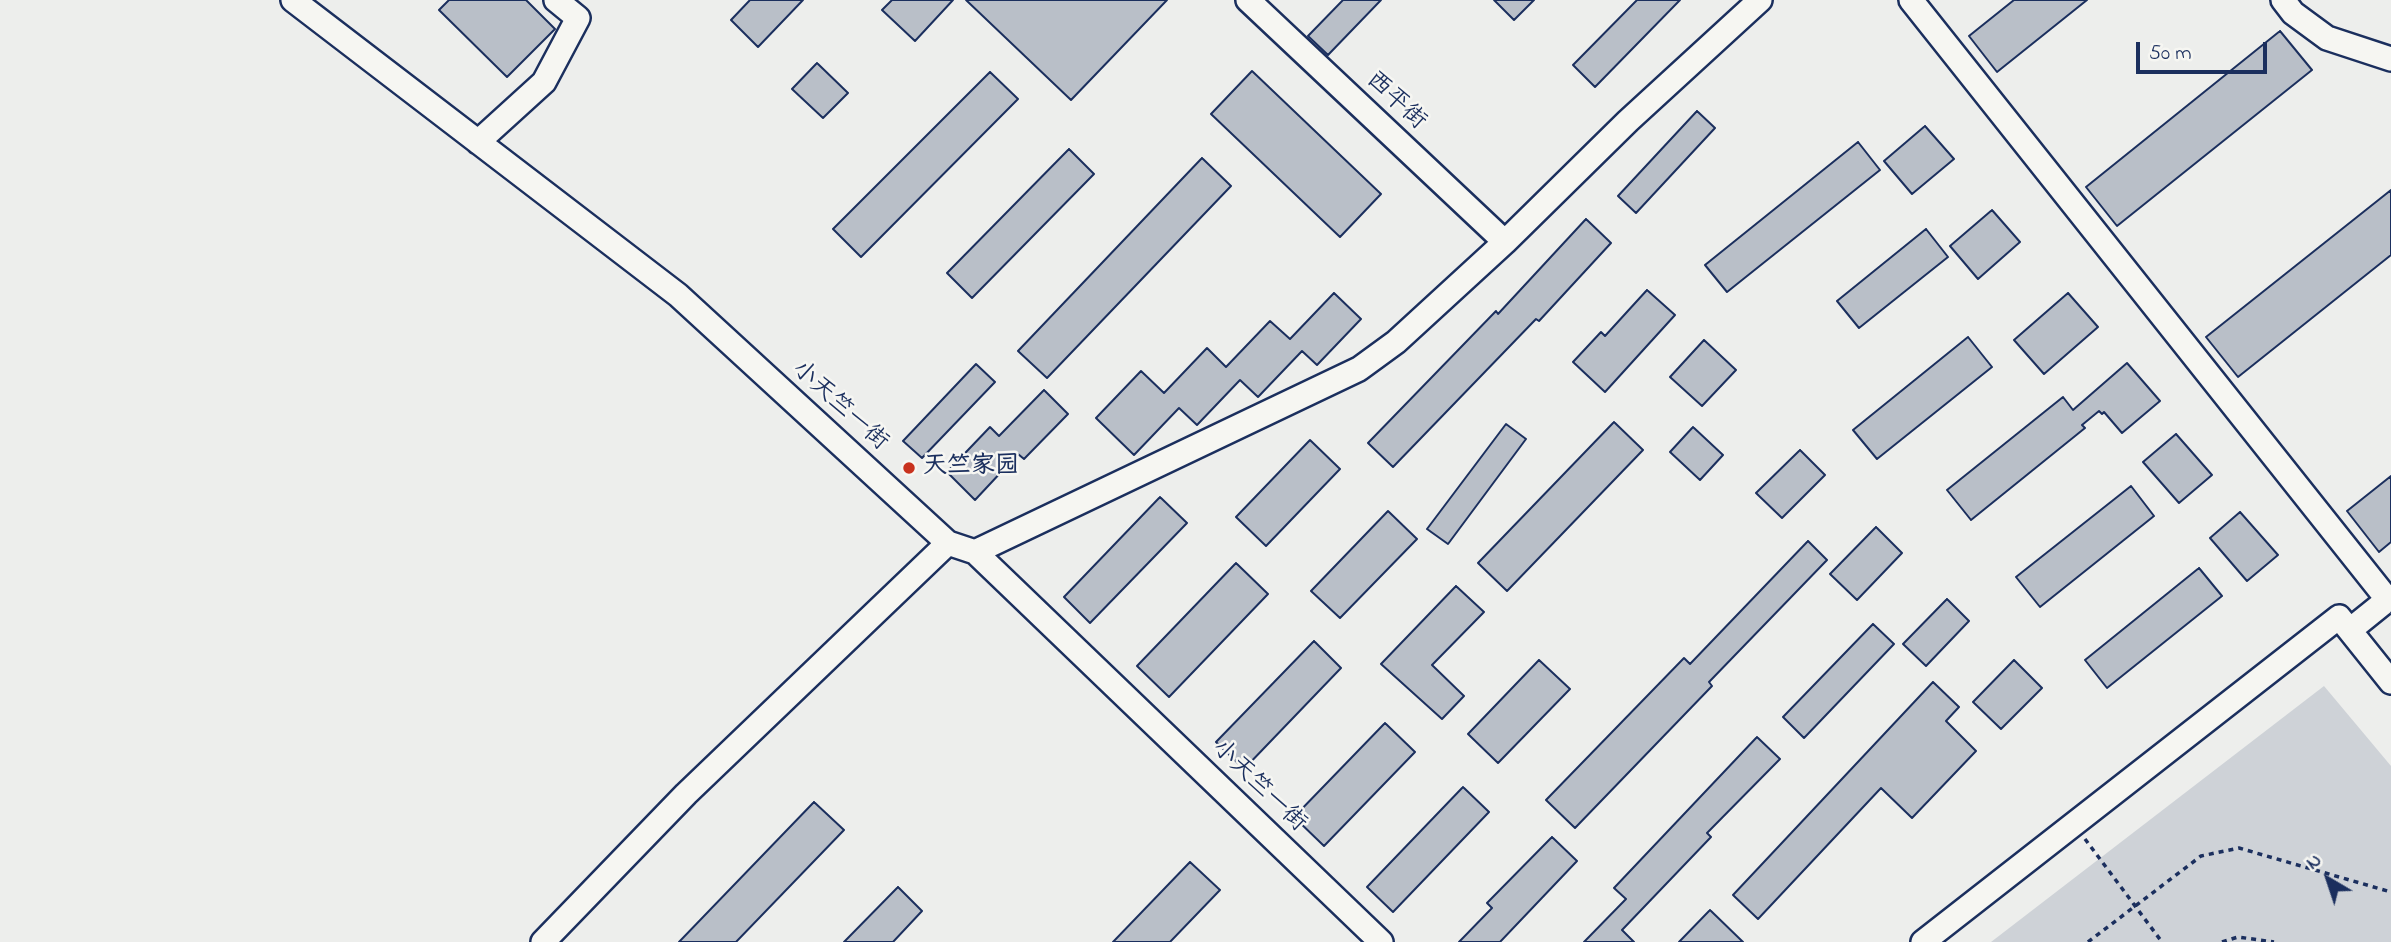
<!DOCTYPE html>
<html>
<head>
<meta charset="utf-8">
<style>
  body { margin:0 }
  #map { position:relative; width:2391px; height:942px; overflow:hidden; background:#edeeec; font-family:"Indie Flower",sans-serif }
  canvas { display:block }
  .north { position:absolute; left:2293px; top:844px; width:70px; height:70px; -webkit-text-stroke:5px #f6f6f2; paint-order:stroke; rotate:321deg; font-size:19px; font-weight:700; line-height:28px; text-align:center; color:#1b2f5e }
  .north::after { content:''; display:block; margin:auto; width:24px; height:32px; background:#1b2f5e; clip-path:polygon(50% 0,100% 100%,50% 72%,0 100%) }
  .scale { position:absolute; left:2136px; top:42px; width:131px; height:32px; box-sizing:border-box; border:4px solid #1b2f5e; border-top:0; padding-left:9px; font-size:21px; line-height:24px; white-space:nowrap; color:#1b2f5e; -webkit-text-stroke:5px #f6f6f2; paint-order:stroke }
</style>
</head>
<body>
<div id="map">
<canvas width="2391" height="942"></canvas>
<div class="north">N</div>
<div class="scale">50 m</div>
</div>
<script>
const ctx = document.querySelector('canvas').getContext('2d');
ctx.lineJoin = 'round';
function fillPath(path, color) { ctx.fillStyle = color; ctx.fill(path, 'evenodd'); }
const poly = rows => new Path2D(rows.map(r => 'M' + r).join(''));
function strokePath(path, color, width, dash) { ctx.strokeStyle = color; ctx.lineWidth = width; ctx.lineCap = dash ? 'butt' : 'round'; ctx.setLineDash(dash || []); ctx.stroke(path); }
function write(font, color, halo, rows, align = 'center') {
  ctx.font = font + ' "Indie Flower","LXGW WenKai TC",sans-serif'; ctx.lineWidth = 5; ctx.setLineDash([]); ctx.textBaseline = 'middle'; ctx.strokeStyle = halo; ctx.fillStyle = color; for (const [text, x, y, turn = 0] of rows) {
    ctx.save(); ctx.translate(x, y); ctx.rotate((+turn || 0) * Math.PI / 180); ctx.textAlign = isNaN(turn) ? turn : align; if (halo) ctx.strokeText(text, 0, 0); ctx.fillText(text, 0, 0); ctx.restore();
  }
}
fillPath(poly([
  [2324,686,2391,766,2391,942,1991,942]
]), '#ced2d7');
const building = poly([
  [449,0,526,0,555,29,507,77,439,10,449,0],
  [750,0,803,0,758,47,731,20,750,0],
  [892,0,953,0,915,41,882,10,892,0],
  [966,0,1167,0,1071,100,966,0],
  [1343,0,1381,0,1328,55,1308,36,1343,0],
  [1494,0,1534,0,1514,20,1494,0],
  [1637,0,1680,0,1595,87,1573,65,1637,0],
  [2014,0,2087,0,1997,72,1969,36,2014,0],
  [2280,31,2312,70,2117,226,2086,187,2280,31],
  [817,63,848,93,823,118,792,89,817,63],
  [1252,71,1381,194,1340,237,1211,114,1252,71],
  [990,72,1018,99,861,257,833,229,990,72],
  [1697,111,1715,128,1636,213,1618,196,1697,111],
  [1925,126,1954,159,1912,194,1884,161,1925,126],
  [1858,142,1880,170,1727,292,1705,265,1858,142],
  [1069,149,1094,174,972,298,947,273,1069,149],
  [1202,158,1231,186,1047,378,1018,351,1202,158],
  [2391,190,2391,255,2238,377,2206,337,2391,190],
  [1992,210,2020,242,1978,279,1950,246,1992,210],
  [1586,219,1611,243,1539,321,1536,319,1393,467,1368,443,1496,311,1498,314,1586,219],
  [1926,229,1948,257,1859,328,1837,301,1926,229],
  [1647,290,1675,315,1605,392,1573,362,1601,332,1605,336,1647,290],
  [1334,293,1361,319,1317,365,1302,351,1258,397,1240,380,1197,425,1179,408,1134,455,1096,418,1141,371,1164,393,1207,348,1226,367,1270,321,1290,339,1334,293],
  [2068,293,2098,327,2044,374,2014,340,2068,293],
  [1968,337,1992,367,1877,459,1853,430,1968,337],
  [1704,340,1736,370,1702,406,1670,377,1704,340],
  [2127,363,2160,401,2122,433,2104,412,2102,414,2099,411,2082,425,2085,428,1971,520,1947,490,2063,397,2073,410,2127,363],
  [976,364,995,382,922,458,903,441,976,364],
  [1044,390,1068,414,1024,459,1018,454,975,500,947,472,990,427,999,436,1044,390],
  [1614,422,1643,450,1507,591,1478,563,1614,422],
  [1506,424,1526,439,1448,544,1427,529,1506,424],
  [1693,427,1723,455,1700,480,1670,452,1693,427],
  [2176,434,2212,475,2179,503,2143,462,2176,434],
  [1310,440,1340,469,1266,546,1236,517,1310,440],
  [1800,450,1825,475,1782,518,1756,493,1800,450],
  [2391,476,2391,542,2379,552,2347,511,2391,476],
  [2131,486,2154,516,2040,607,2016,577,2131,486],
  [1160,497,1187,523,1090,623,1064,597,1160,497],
  [1388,511,1417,539,1340,618,1311,591,1388,511],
  [2240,512,2278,555,2247,581,2210,538,2240,512],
  [1876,527,1902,553,1857,600,1830,574,1876,527],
  [1808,541,1827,560,1709,682,1712,686,1575,828,1546,800,1684,658,1690,664,1808,541],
  [1236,563,1268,594,1169,697,1137,666,1236,563],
  [2199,568,2222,596,2107,688,2085,660,2199,568],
  [1456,586,1484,612,1432,665,1464,696,1442,719,1381,664,1456,586],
  [1947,599,1969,621,1926,666,1903,644,1947,599],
  [1873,624,1894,644,1804,738,1783,717,1873,624],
  [1314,641,1341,668,1244,769,1216,742,1314,641],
  [1539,660,1570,689,1498,763,1468,734,1539,660],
  [2014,660,2042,688,2001,729,1973,702,2014,660],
  [1933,682,1959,707,1946,721,1976,751,1912,818,1881,788,1758,919,1733,895,1933,682],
  [1385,723,1415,752,1324,846,1294,817,1385,723],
  [1757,737,1780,759,1707,833,1711,837,1622,930,1634,942,1584,942,1626,899,1614,888,1757,737],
  [1463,787,1489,812,1393,912,1367,887,1463,787],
  [814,802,844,830,736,942,679,942,814,802],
  [1552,837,1577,861,1500,942,1459,942,1492,908,1487,903,1552,837],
  [1190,862,1220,890,1170,942,1113,942,1190,862],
  [898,887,922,911,893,942,844,942,898,887],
  [1710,910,1743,942,1679,942,1710,910]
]);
fillPath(building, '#b9bfc8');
strokePath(building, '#1b2f5e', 2);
const minor = poly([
  [293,0,678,295,948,543,975,552,1381,942],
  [1248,0,1505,242],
  [1911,0,2388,600],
  [2283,0,2293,13,2327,38,2391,59],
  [478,142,544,82,578,18,556,0],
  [975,552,1359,369,1396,342,1505,242,1628,121,1760,0],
  [2350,630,2391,597],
  [543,942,686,794,948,543],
  [1923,942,2339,617,2391,682]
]);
strokePath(minor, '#1b2f5e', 28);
strokePath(poly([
  [2085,839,2162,942],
  [2088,942,2201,856,2239,848,2391,892],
  [2222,942,2238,937,2274,942]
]), '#1b2f5e', 3.5, [5, 5]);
strokePath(minor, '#f6f6f2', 23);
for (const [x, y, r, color] of [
  [909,468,7,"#c8321e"]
]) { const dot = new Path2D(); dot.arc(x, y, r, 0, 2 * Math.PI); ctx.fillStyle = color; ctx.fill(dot); strokePath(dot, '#f6f6f2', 2.5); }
write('24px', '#1b2f5e', '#f6f6f2', [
  ["西平街",1395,102,43],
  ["小天竺一街",839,407,42],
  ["小天竺一街",1258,787,44]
]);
write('bold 24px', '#1b2f5e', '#f6f6f2', [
  ["天竺家园",923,468]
], 'left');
</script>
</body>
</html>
